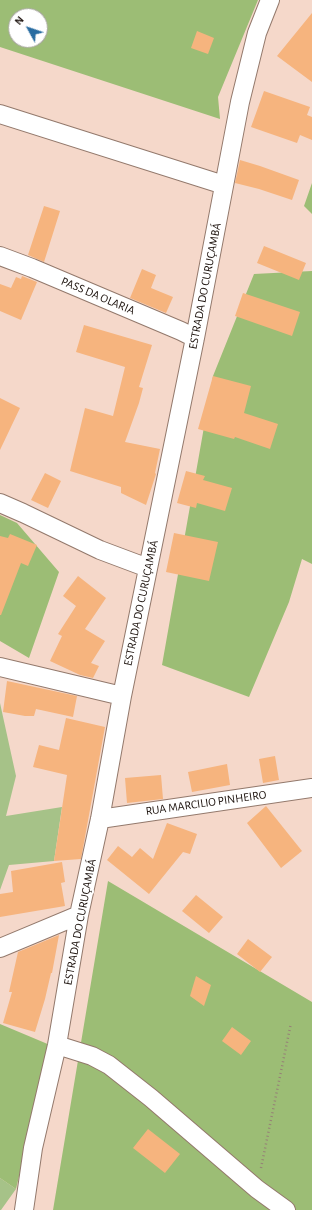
<!DOCTYPE html>
<html>
<head>
<meta charset="utf-8">
<style>
  body { margin:0 }
  #map { position:relative; width:312px; height:1210px; overflow:hidden; background:#f5d8ca; font-family:"Alegreya Sans",sans-serif }
  canvas { display:block }
  .north { position:absolute; left:8px; top:8px; width:40px; height:40px; box-sizing:border-box; background:#fff; border:1px solid #a4a09e; border-radius:50%; rotate:310deg; font-size:11px; font-weight:700; line-height:16px; text-align:center; color:#1c120d }
  .north::after { content:''; display:block; margin:auto; width:14px; height:18px; background:#286ca1; clip-path:polygon(50% 0,100% 100%,50% 72%,0 100%) }
</style>
</head>
<body>
<div id="map">
<canvas width="312" height="1210"></canvas>
<div class="north">N</div>
</div>
<script>
const ctx = document.querySelector('canvas').getContext('2d');
ctx.lineJoin = 'round';
function fillPath(path, color) { ctx.fillStyle = color; ctx.fill(path, 'evenodd'); }
const poly = rows => new Path2D(rows.map(r => 'M' + r).join(''));
function strokePath(path, color, width, dash) { ctx.strokeStyle = color; ctx.lineWidth = width; ctx.lineCap = dash ? 'butt' : 'round'; ctx.setLineDash(dash || []); ctx.stroke(path); }
function write(font, color, halo, rows, align = 'center') {
  ctx.font = font + ' "Alegreya Sans",sans-serif'; ctx.lineWidth = 4; ctx.setLineDash([]); ctx.textBaseline = 'middle'; ctx.strokeStyle = halo; ctx.fillStyle = color; for (const [text, x, y, turn = 0] of rows) {
    ctx.save(); ctx.translate(x, y); ctx.rotate((+turn || 0) * Math.PI / 180); ctx.textAlign = isNaN(turn) ? turn : align; if (halo) ctx.strokeText(text, 0, 0); ctx.fillText(text, 0, 0); ctx.restore();
  }
}
fillPath(poly([
  [0,703,16,776,6,816,62,807,54,861,9,865,0,890],
  [0,1178,16,1189,1,1210,0,1210]
]), '#a6c288');
fillPath(poly([
  [0,0,258,0,218,97,220,119,0,47],
  [16,16,40,16,40,40,16,40],
  [312,183,312,214,304,206],
  [312,271,312,564,302,559,289,602,249,697,162,665,213,376,254,274],
  [0,515,17,523,59,572,29,658,0,641],
  [108,881,312,1002,312,1210,53,1210],
  [0,1024,50,1045,16,1189,0,1178]
]), '#9cbd75');
fillPath(poly([
  [312,13,312,82,277,56],
  [197,31,214,38,208,54,191,48],
  [264,91,310,107,307,115,312,117,312,140,300,135,297,143,251,127],
  [240,160,260,166,299,180,292,200,259,189,235,183],
  [44,206,60,211,44,262,28,255],
  [264,246,306,263,299,280,257,263],
  [142,269,156,275,151,288,173,297,166,313,130,298],
  [22,276,37,282,21,320,0,311,0,284,11,288,16,277,21,279],
  [243,293,300,312,292,336,235,316],
  [84,325,152,345,139,387,143,388,139,403,125,442,160,449,155,473,156,474,146,505,121,493,121,487,70,471,85,408,113,416,125,367,76,352],
  [213,376,251,386,244,413,278,424,270,449,235,437,234,439,198,429],
  [0,398,20,408,0,450],
  [186,471,205,476,203,480,232,488,225,511,197,503,196,508,177,503],
  [45,473,61,481,48,508,31,500],
  [174,533,218,542,209,581,166,572],
  [10,534,37,545,28,566,21,563,1,615,0,615,0,536,8,538],
  [78,576,106,598,85,629,105,641,91,663,99,666,93,678,80,675,50,661,62,636,58,634,76,606,63,596],
  [7,681,77,696,73,717,36,709,34,716,25,716,3,712],
  [66,718,105,727,81,859,54,861,67,775,33,767,39,745,59,750],
  [275,756,279,780,263,783,259,759],
  [227,764,230,785,192,792,188,772],
  [161,775,163,799,127,803,125,778],
  [266,806,302,851,281,868,247,823],
  [167,823,197,834,190,854,183,852,149,894,107,860,118,846,132,857,140,848,153,859],
  [62,862,65,882,61,883,65,906,0,917,0,894,13,892,11,871],
  [196,895,223,917,209,933,182,911],
  [59,935,52,973,51,973,45,999,35,1032,3,1023,12,992,9,992,18,952],
  [248,939,272,957,260,972,237,954],
  [196,976,211,985,204,1006,190,996],
  [232,1027,251,1041,241,1055,222,1041],
  [148,1129,180,1154,165,1173,133,1148]
]), '#f6b47e');
const minor = poly([
  [0,114,224,185],
  [0,256,32,268,181,331,195,338],
  [0,503,23,513,100,550,148,568],
  [0,667,122,696],
  [100,819,312,788],
  [0,948,79,915],
  [57,1045,92,1056,109,1065,151,1098,257,1189,286,1210],
  [24,1210,33,1148,57,1045,79,915,100,819,122,696,195,338,240,102,257,33,270,0]
]);
strokePath(minor, '#93796c', 20);
strokePath(poly([
  [261,1168,291,1023]
]), '#968177', 2.5, [1, 3]);
strokePath(minor, '#fff', 18);
write('12px', '#1c120d', '#fff', [
  ["ESTRADA DO CURUÇAMBÁ",205,286,-79],
  ["PASS DA OLARIA",98,296,23],
  ["ESTRADA DO CURUÇAMBÁ",141,603,-78],
  ["RUA MARCILIO PINHEIRO",206,803,-8],
  ["ESTRADA DO CURUÇAMBÁ",80,922,-79]
]);
</script>
</body>
</html>
